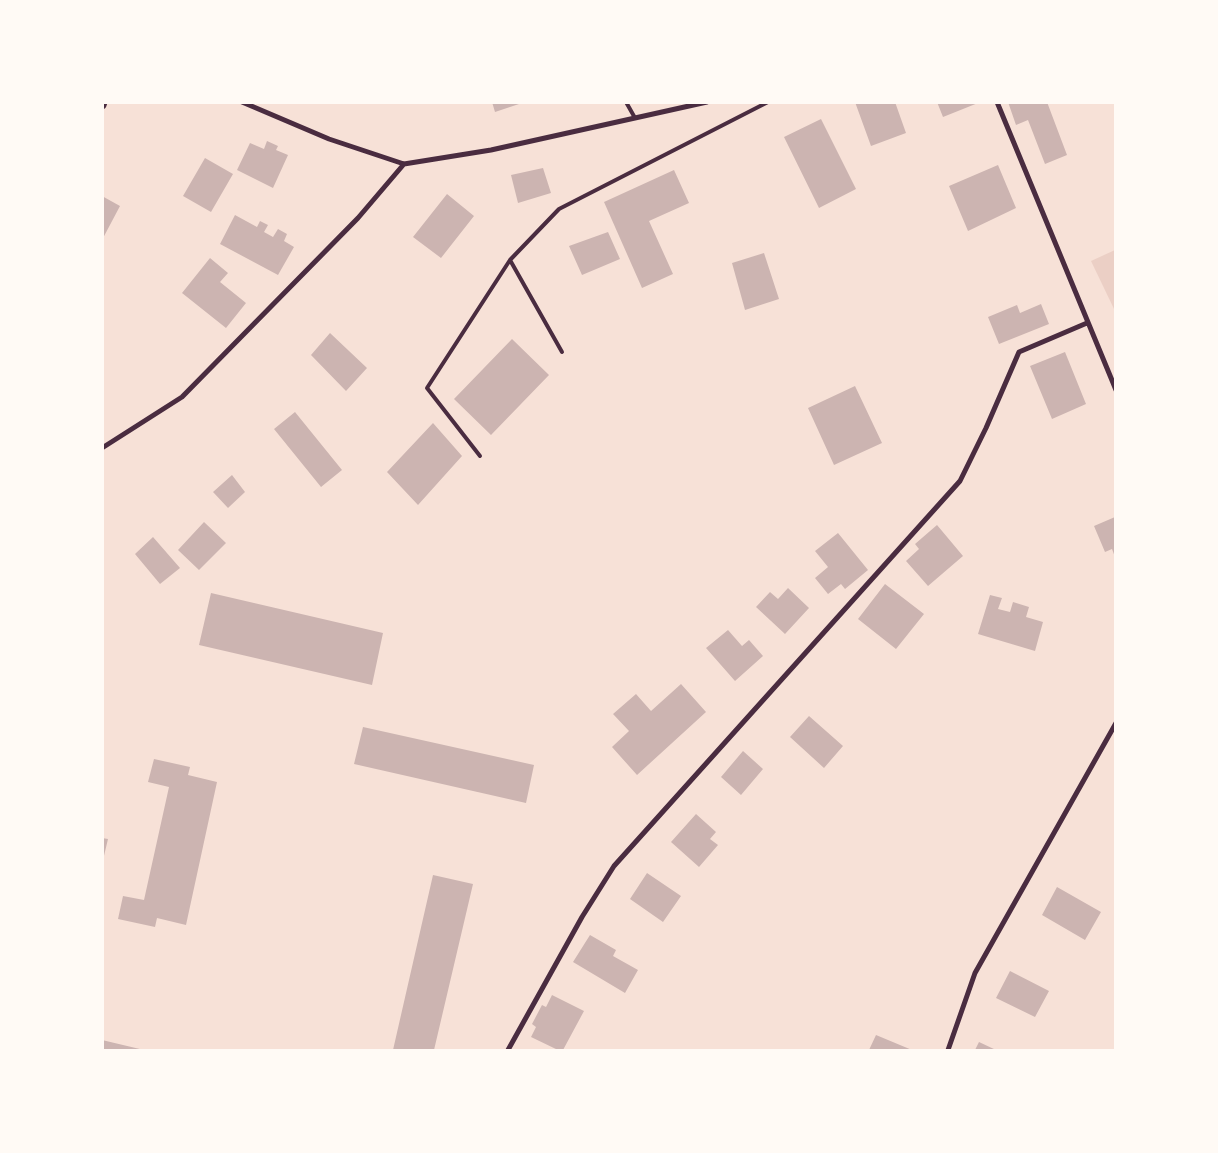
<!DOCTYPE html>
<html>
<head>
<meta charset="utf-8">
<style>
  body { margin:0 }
  #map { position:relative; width:1218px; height:1153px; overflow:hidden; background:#f7e1d7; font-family:Manrope,sans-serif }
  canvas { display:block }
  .frame { position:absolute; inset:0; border:104px solid #fffaf5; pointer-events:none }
</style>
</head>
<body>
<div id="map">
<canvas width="1218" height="1153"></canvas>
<div class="frame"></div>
</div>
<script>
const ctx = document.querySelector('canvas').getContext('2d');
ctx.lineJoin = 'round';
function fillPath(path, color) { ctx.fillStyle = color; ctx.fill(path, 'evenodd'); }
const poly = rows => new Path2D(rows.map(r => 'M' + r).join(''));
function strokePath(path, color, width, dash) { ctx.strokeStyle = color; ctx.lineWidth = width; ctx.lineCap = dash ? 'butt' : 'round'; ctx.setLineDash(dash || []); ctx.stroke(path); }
fillPath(poly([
  [1115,250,1115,311,1091,261]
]), '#ebcfc5');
fillPath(poly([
  [492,102,522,102,522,103,495,112],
  [855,102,895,102,906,133,871,146],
  [937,102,978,102,978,103,943,117],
  [1008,102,1047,102,1067,155,1045,164,1028,120,1016,125],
  [821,119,856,189,819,208,784,137],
  [267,141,278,146,276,150,288,155,273,188,237,170,250,143,264,149],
  [205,158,233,174,211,212,183,196],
  [998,165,1016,208,968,231,949,186],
  [543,168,551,193,518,203,511,175],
  [674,170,689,203,649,221,673,274,642,288,604,202],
  [447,194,474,216,441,258,413,237],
  [102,196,120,206,102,240],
  [235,215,257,227,260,221,268,225,264,232,273,237,278,229,287,234,284,241,294,247,278,275,220,244],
  [608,232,620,259,582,275,569,246],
  [764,253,779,299,745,310,732,263],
  [210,258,228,273,220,282,246,303,226,328,182,293],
  [1041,304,1049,324,999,344,988,317,1017,305,1020,313],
  [330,333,367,368,346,391,311,355],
  [512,339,549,375,491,435,454,399],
  [1065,352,1086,404,1052,419,1030,366],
  [855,386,882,443,834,465,808,408],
  [295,412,342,470,321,487,274,429],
  [433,423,462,456,418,505,387,472],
  [232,475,245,492,228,508,213,492],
  [1115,517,1115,557,1112,549,1105,552,1094,526],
  [204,522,226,543,199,570,178,550],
  [937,525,963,556,928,586,906,561,919,549,915,544],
  [838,533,868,570,845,589,841,584,828,594,815,578,828,567,815,551],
  [153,537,180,568,160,584,135,554],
  [885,584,924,614,896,649,858,619],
  [788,588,809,608,785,634,756,607,770,592,778,599],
  [211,593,383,633,372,685,199,645],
  [990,595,1002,598,998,609,1010,612,1013,602,1029,607,1026,617,1043,622,1035,651,978,634],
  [728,630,742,646,749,640,763,656,735,681,706,648],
  [681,684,706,712,637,775,612,747,629,731,613,714,636,694,651,711],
  [809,716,843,746,824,768,790,737],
  [363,727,534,765,526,803,354,764],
  [743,751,763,769,741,795,721,777],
  [154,759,190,767,188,775,217,782,186,925,157,918,155,927,118,919,123,896,144,900,169,787,148,782],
  [696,814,716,832,710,839,718,845,699,867,671,842],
  [102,838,108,839,103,860,102,860],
  [647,873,681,896,663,922,630,899],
  [433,875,473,884,434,1050,393,1050],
  [1057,887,1101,912,1085,940,1042,915],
  [590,935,616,950,613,956,638,970,625,993,573,962],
  [1010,971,1049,991,1035,1017,996,998],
  [552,995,584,1011,563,1050,558,1050,531,1037,536,1027,532,1024,542,1005,546,1007],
  [876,1035,912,1050,869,1050],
  [102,1040,144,1050,102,1050],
  [979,1042,996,1050,975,1050]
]), '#ccb4b1');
strokePath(poly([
  [626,102,635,118],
  [510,260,562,352],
  [480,456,427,388,510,260,559,209,768,102]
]), '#4a2c40', 4);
strokePath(poly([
  [242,102,329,139,404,164,491,150,707,102],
  [997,102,1116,390],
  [102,448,182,397,358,218,404,164],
  [508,1050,582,917,614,866,960,481,986,428,1019,352,1087,323],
  [948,1050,975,973,1116,723]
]), '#4a2c40', 5);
strokePath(poly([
  [102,105,103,102]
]), '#4a2c40', 9);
</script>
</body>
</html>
